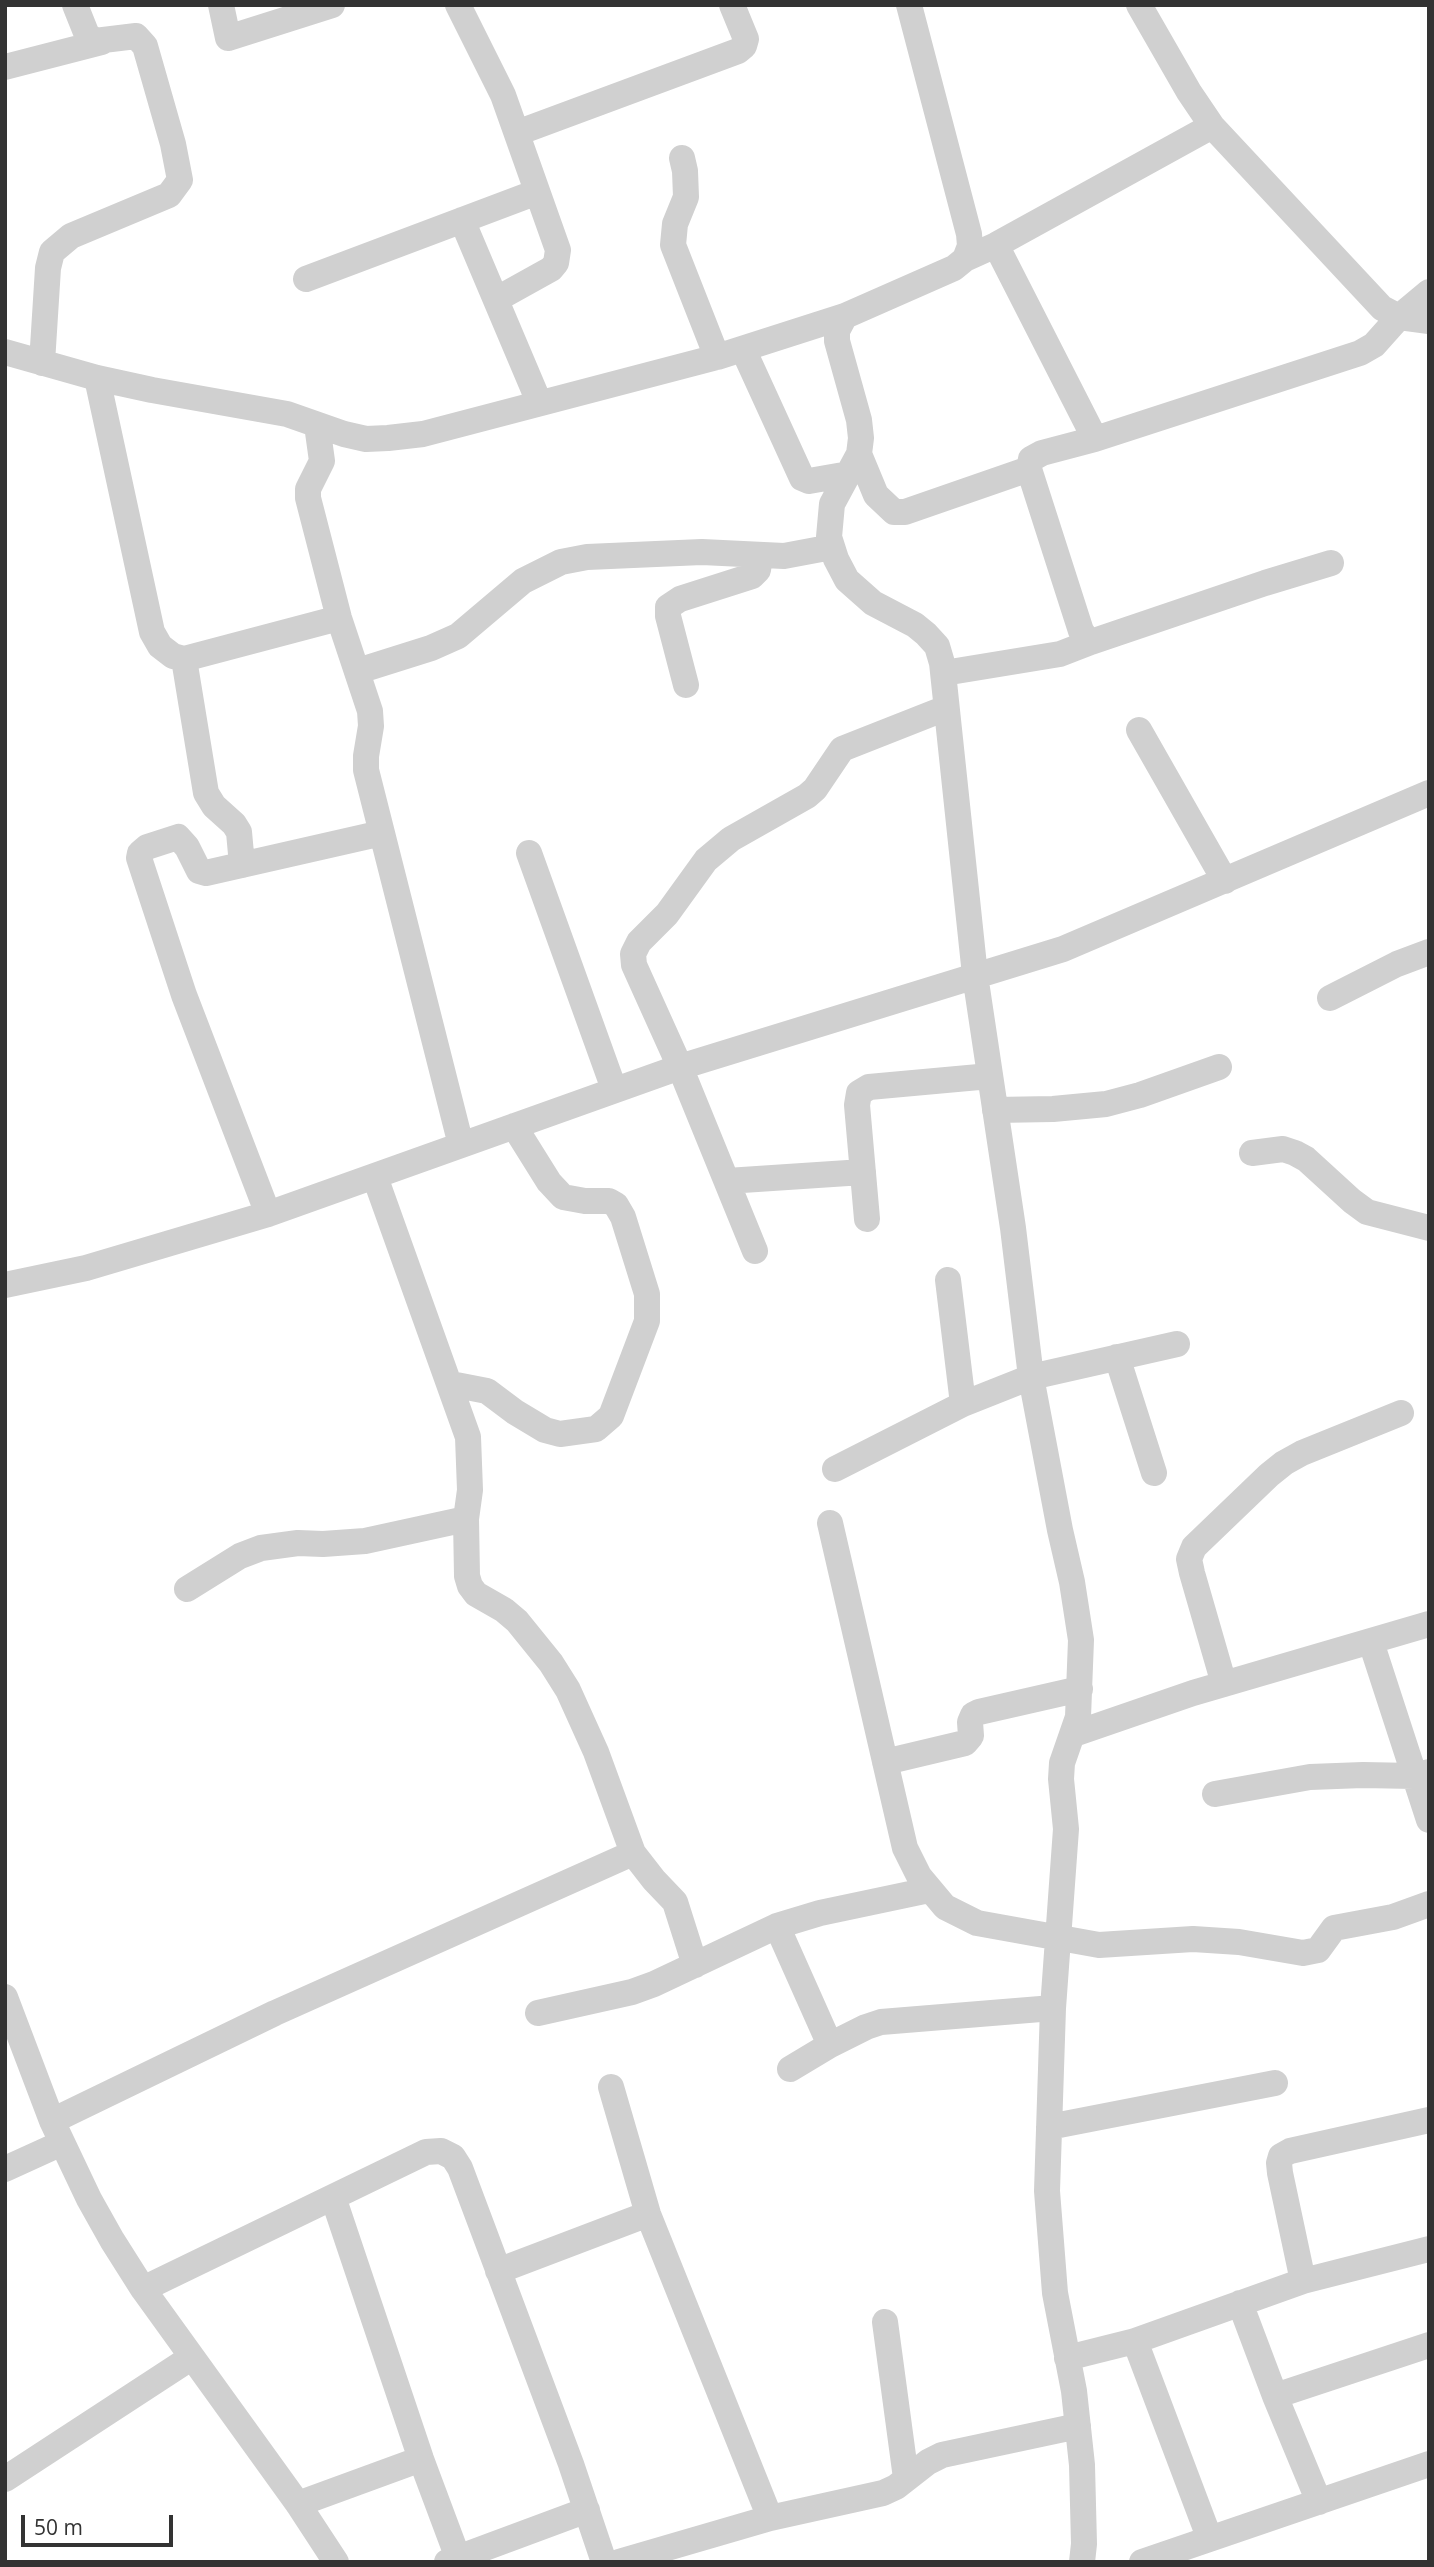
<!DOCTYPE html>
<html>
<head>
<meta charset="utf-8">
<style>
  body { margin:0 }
  #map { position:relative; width:1434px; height:2567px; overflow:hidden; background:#fff; font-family:"Open Sans",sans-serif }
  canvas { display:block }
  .frame { position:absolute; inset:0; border:7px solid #333; pointer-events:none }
  .scale { position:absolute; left:21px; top:2515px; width:152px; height:32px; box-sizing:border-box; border:4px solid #333; border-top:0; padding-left:9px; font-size:21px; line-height:24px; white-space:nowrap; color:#333; -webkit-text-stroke:5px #fff; paint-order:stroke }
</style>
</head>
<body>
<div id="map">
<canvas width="1434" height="2567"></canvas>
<div class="frame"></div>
<div class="scale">50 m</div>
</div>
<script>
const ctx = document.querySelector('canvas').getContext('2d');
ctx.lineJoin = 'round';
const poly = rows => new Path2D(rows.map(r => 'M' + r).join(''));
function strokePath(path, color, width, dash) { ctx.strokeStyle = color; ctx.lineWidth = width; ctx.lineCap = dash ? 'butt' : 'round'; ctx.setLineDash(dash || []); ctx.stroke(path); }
strokePath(poly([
  [221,5,228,38,332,5],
  [458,5,503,95,558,250,556,263,551,269,497,299],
  [1139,5,1189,92,1212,126,1382,308,1399,317,1429,321],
  [5,67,102,42],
  [517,133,738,51,744,46,746,39,732,5],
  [682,158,685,171,686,197,675,224,673,245,717,357],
  [462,220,539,402],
  [996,245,1095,439],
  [965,259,996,245,1212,126],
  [306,279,537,192],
  [845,316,837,331,837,341,859,420,861,438,859,454,832,504,829,537,836,559,847,580,873,603,915,625,926,634,937,646,942,663,975,975,1013,1228,1031,1377,1060,1530,1072,1582,1081,1640,1078,1717,1062,1763,1061,1779,1066,1829,1053,2008,1047,2191,1055,2293,1074,2391,1082,2465,1084,2544,1082,2562],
  [743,349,802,478,809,481,849,474],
  [5,352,97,378,152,390,287,414,344,434,366,439,388,438,423,434,717,357,845,316,954,268,965,259,970,246,969,234,909,5],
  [42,363,48,268,52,252,71,236,169,195,180,180,173,144,145,46,136,36,95,41,87,35,75,5],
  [97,378,152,632,160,646,173,656,184,659,339,618],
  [317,425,322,461,308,489,308,498,339,618,370,711,371,726,366,756,366,770,461,1145],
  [859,454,876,495,894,512,905,512,1029,469],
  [1331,563,1265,583,1091,642,1086,638,1081,631,1029,469,1031,459,1042,453,1095,439,1360,353,1374,345,1399,317,1429,292],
  [184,659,206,793,214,806,234,824,239,832,242,865],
  [358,671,431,648,458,636,523,581,561,562,587,557,702,552,784,556,832,547],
  [944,673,1060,654,1091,642],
  [686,685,668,616,668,607,680,599,752,576,758,570,760,556],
  [1139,730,1225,881],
  [529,853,614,1089],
  [1330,998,1397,964,1429,952],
  [995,1110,1053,1109,1106,1104,1140,1095,1219,1067],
  [1252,1153,1283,1149,1295,1153,1306,1159,1352,1201,1367,1212,1429,1228],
  [375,1177,468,1437,470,1490,466,1519,467,1576,470,1586,476,1594,504,1610,517,1621,551,1663,568,1690,596,1752,633,1853,654,1880,675,1902,695,1965],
  [727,1181,863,1172],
  [268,1214,184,995,139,858,140,853,147,847,178,837,187,847,199,871,206,873,382,833],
  [867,1219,857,1105,859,1093,869,1087,990,1076],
  [755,1251,680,1067,634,965,633,954,639,942,667,914,706,860,731,839,807,796,815,789,842,749,946,708],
  [948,1280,963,1404],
  [5,1285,86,1268,268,1214,680,1067,1063,949,1429,793],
  [1117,1357,1154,1473],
  [451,1384,487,1391,515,1412,545,1430,560,1434,596,1429,611,1416,647,1321,647,1294,623,1217,616,1205,609,1201,585,1201,563,1197,549,1182,514,1126],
  [835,1469,963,1404,1031,1377,1177,1344],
  [830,1523,905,1848,919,1876,945,1907,977,1923,1099,1945,1193,1939,1239,1942,1303,1953,1318,1950,1334,1928,1393,1917,1429,1904],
  [187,1589,240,1556,261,1548,298,1543,323,1544,365,1541,466,1519],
  [1371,1642,1429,1820],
  [1224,1684,1192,1573,1189,1559,1194,1547,1269,1475,1284,1463,1302,1453,1401,1413],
  [1074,1734,1193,1693,1429,1624],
  [885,1762,965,1743,971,1736,970,1722,973,1715,979,1712,1080,1689],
  [1215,1794,1310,1777,1363,1775,1414,1776,1429,1772],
  [777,1926,830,2045],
  [5,1997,52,2121,89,2199,112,2240,143,2289,298,2504,336,2562],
  [538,2013,632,1992,654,1984,777,1926,820,1913,929,1890],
  [790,2069,830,2045,866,2027,881,2022,1053,2008],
  [611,2087,648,2214,770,2518],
  [52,2121,275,2013,633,1853],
  [1049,2127,1275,2083],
  [5,2169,62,2143],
  [333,2197,421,2459,458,2558],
  [498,2271,648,2214],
  [1303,2281,1280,2173,1279,2163,1281,2156,1290,2151,1429,2120],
  [143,2289,426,2152,441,2151,453,2157,460,2168,571,2464,604,2562],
  [1240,2303,1275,2396,1319,2502],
  [885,2322,906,2478],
  [1135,2341,1209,2537],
  [1067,2358,1135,2341,1303,2281,1429,2249],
  [1275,2396,1429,2345],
  [5,2479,192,2357],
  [298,2504,421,2459],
  [447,2562,587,2510],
  [619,2562,770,2518,883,2493,896,2487,928,2462,942,2455,1078,2426],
  [1142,2562,1429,2464]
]), '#d0d0d0', 26);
</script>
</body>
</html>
